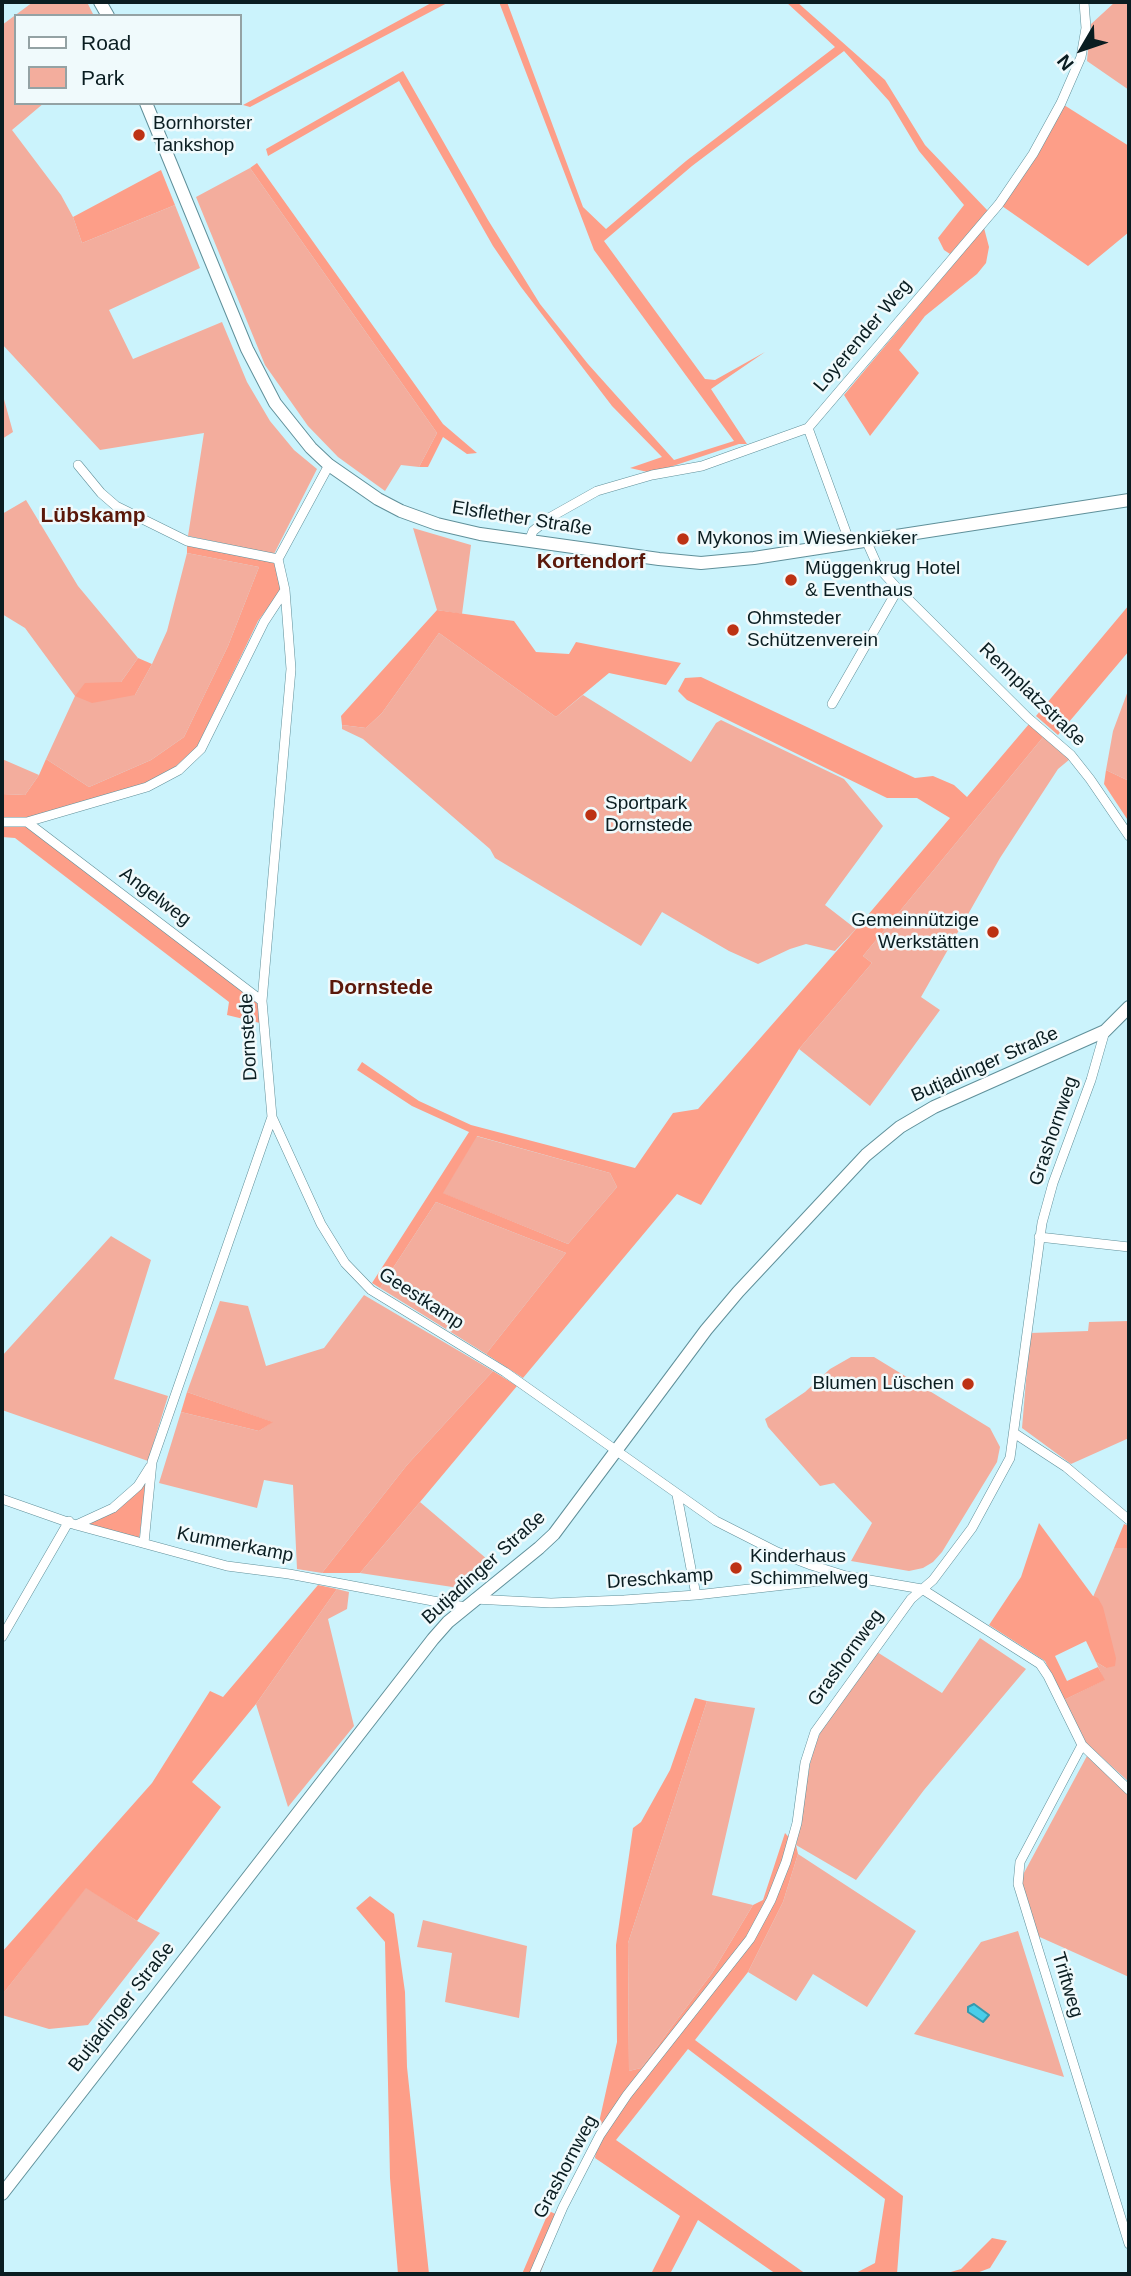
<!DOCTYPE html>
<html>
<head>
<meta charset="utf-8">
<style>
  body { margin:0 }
  #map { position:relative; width:1131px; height:2276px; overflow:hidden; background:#cbf3fc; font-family:Arial,sans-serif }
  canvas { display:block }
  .frame { position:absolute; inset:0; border:4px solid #0a1d21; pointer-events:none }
  .legend { position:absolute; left:14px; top:14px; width:228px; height:91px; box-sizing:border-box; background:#f0fafc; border:2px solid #94a2a4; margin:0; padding:9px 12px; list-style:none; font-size:21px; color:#0a1d21 }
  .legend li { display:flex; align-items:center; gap:14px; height:35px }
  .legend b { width:35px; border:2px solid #94a2a4 }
  .north { position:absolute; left:1047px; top:14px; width:70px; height:70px; -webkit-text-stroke:5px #f0fafc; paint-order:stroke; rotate:231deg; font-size:19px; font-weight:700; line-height:28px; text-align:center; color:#0a1d21 }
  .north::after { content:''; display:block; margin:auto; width:24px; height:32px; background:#0a1d21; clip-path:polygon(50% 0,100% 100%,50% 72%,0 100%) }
</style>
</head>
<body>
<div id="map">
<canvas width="1131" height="2276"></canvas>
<div class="frame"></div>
<ul class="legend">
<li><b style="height:9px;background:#fff"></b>Road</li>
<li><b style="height:19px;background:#f3ad9d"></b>Park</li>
</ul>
<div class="north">N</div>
</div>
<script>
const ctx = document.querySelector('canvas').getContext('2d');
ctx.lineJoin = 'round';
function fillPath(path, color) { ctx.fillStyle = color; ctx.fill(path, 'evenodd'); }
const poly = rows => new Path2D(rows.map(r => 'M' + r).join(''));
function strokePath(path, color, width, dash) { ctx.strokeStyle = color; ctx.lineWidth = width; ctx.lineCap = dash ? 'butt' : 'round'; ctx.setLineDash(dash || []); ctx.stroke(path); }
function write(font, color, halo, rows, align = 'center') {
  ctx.font = font + ' Arial,sans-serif'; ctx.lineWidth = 5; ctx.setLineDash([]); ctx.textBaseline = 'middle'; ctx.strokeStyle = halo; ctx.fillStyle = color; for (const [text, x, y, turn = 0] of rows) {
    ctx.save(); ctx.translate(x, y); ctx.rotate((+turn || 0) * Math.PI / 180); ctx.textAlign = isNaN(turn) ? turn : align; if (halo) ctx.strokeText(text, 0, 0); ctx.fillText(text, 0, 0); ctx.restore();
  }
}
fillPath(poly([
  [33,2,87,2,94,16,16,16,16,103,44,103,12,130,61,195,73,217,82,243,175,205,200,268,109,310,133,359,222,322,247,382,270,421,294,450,317,469,274,554,188,536,204,433,100,450,2,344,2,25],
  [1115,2,1129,2,1129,90,1087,61,1090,25],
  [250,168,437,433,419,467,401,465,385,491,338,457,308,426,265,365,196,197],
  [2,392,13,432,2,439],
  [26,500,78,586,138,658,121,682,135,695,152,664,167,631,187,553,259,567,228,646,184,737,151,760,89,787,46,759,75,696,25,628,2,614,2,514],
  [413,528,471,545,462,614,437,610],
  [439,633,556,717,583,695,691,762,716,723,721,720,844,779,883,826,825,905,856,929,835,951,806,944,790,949,758,964,729,951,662,912,641,946,495,858,490,849,363,739,342,729,342,725,366,728,382,713],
  [1129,688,1129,781,1106,770,1113,731],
  [1044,736,1070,759,1058,769,1000,858,921,997,940,1010,870,1106,799,1049,872,963,863,956],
  [2,759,39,775,25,795,2,794],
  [476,1136,610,1173,617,1187,568,1244,442,1193],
  [436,1202,566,1253,486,1354,380,1288],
  [111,1236,151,1260,114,1379,168,1396,148,1461,2,1410,2,1356],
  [364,1295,493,1371,407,1465,322,1573,297,1569,293,1485,264,1480,257,1508,159,1483,181,1412,259,1431,272,1422,187,1392,220,1301,248,1306,266,1366,324,1348],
  [1129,1321,1129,1438,1071,1464,1022,1428,1030,1333,1088,1331,1089,1322],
  [851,1357,874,1357,990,1428,1000,1447,997,1462,942,1552,933,1562,923,1568,909,1571,851,1561,872,1523,834,1483,820,1486,768,1427,765,1419,805,1392,830,1369],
  [420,1502,494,1565,459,1588,360,1573],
  [1114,1548,1129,1548,1129,1782,1085,1742,1064,1700,1104,1680,1096,1662,1106,1668,1093,1597],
  [337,1589,349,1592,347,1609,328,1619,354,1726,288,1807,256,1704],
  [980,1638,1026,1669,924,1790,856,1880,796,1845,812,1752,824,1724,877,1652,942,1693],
  [707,1701,755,1708,712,1895,753,1905,712,1973,641,2068,629,2071,628,1943],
  [1088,1754,1129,1792,1129,1977,1033,1934,1018,1884],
  [798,1854,916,1931,867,2007,813,1974,796,2001,748,1972,783,1902],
  [86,1887,137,1921,160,1933,88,2025,49,2029,2,2015,2,1995],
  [423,1920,527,1946,519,2018,445,2002,452,1953,417,1947],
  [1018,1931,1064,2077,914,2034,981,1942]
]), '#f3ad9d');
fillPath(poly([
  [433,2,449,2,250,107,243,105],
  [499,2,507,2,583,207,606,229,686,161,835,47,786,2,797,2,885,80,925,145,988,211,950,254,944,250,938,238,964,205,919,151,889,101,844,51,692,166,604,241,705,379,715,380,765,352,711,389,747,444,739,444,652,473,630,468,662,457,612,406,521,287,493,246,399,81,268,156,266,149,403,71,488,220,540,304,588,364,674,460,734,441,594,250],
  [1064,105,1129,146,1129,232,1088,266,1002,206],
  [257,163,443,424,477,453,467,454,443,437,428,467,419,467,437,433,250,168],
  [161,170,175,205,82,243,73,217],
  [984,228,989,247,986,263,977,274,925,316,899,350,919,373,870,436,844,395],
  [187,545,274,561,281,590,258,621,197,747,175,767,143,784,25,819,2,819,2,794,25,795,39,775,46,759,89,787,151,760,184,737,228,646,259,567,187,553],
  [1129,605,1129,651,1058,735,1036,716],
  [437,610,514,621,536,652,569,654,576,642,681,663,666,685,609,673,556,717,439,633,382,713,366,728,342,725,341,716],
  [138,658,152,664,135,695,92,703,75,696,85,683,121,682],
  [701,677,915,778,933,776,954,785,967,797,1029,724,1044,736,863,956,872,963,799,1049,701,1205,677,1194,523,1378,486,1354,566,1253,436,1202,380,1288,372,1283,469,1132,412,1106,357,1070,362,1062,419,1101,471,1125,635,1168,673,1113,698,1109,856,929,950,818,917,798,887,798,687,700,678,691,685,678],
  [477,1136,610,1173,617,1187,568,1244,443,1193],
  [1106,770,1129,781,1129,822,1104,784],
  [2,825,25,825,259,1002,260,1023,227,1015,229,1002,15,838,2,837],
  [493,1371,517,1386,420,1502,360,1573,322,1573,407,1465],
  [187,1392,273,1422,259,1431,181,1412],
  [148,1478,139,1539,85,1525],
  [1039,1523,1093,1596,1098,1598,1103,1607,1116,1658,1115,1666,1106,1668,1096,1662,1086,1641,1055,1656,1067,1681,1098,1667,1105,1680,1064,1700,1045,1661,989,1625,1021,1577],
  [1124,1524,1129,1526,1129,1548,1114,1548],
  [318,1585,337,1589,256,1704,192,1782,221,1807,137,1921,86,1888,2,1995,2,1952,152,1783,210,1691,223,1697],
  [695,1698,707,1701,628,1943,629,2071,641,2068,712,1973,753,1905,763,1900,785,1833,796,1845,798,1854,783,1902,748,1972,695,2040,903,2196,897,2274,854,2274,875,2263,885,2199,688,2049,616,2140,806,2274,776,2274,698,2220,670,2274,651,2274,680,2216,595,2158,600,2118,617,2042,616,1945,633,1828,641,1822,670,1770],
  [370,1896,394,1914,405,1992,407,2067,429,2274,398,2274,390,2178,385,1942,356,1908],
  [549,2211,562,2217,540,2274,522,2274],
  [992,2238,1007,2241,990,2268,974,2274,944,2274,961,2269]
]), '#fd9e88');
const water = poly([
  [974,2004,989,2015,983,2022,968,2012,968,2007,974,2004]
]);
fillPath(water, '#49cee9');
strokePath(water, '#3699ad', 2);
const street = poly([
  [808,428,850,543],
  [78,465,101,493,116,506,187,541,278,559],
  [866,540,878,567,898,589,1028,718,1071,755,1090,779,1129,836],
  [529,541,533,531,549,518,597,491,652,475,702,466,808,428,999,204,1033,154,1061,103,1081,57,1086,28,1084,2],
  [832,704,898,589],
  [2,822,27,822,147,787,179,770,201,749,264,622,285,590,278,559,329,465],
  [27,822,262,1001],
  [272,1117,321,1224,345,1263,371,1290,505,1372,716,1521,777,1552,811,1565,846,1576,922,1589,1040,1664,1048,1676,1082,1745,1129,1790],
  [1039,1237,1129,1247],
  [1014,1433,1066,1467,1129,1520],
  [677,1495,696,1595],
  [2,1499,76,1525,227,1566,289,1574,465,1607],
  [76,1525,113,1508,138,1486,150,1467],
  [144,1543,152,1462,272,1117,262,1001,291,669,285,590],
  [474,1599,551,1603,624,1600,696,1595,829,1580,846,1576],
  [2,1637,69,1521],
  [1082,1745,1020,1862,1018,1884,1129,2244],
  [534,2274,563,2207,600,2135,627,2095,750,1939,771,1900,786,1862,797,1823,805,1763,815,1732,911,1599,933,1580,972,1528,1010,1458,1042,1223,1053,1183,1091,1080,1105,1031]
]);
const secondary = poly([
  [100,2,108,16],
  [146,103,247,349,275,403,311,448,329,465,378,499,401,511,437,524,480,534,659,559,701,563,754,558,1129,500],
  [2,2194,433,1639,448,1622,539,1548,554,1534,706,1330,738,1292,866,1155,900,1127,934,1107,1105,1031,1129,1007]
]);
strokePath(street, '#60909a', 10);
strokePath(secondary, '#60909a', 14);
strokePath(street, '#fff', 9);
strokePath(secondary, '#fff', 12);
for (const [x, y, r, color] of [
  [139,135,7,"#bd3213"],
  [683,539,7,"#bd3213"],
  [791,580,7,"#bd3213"],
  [733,630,7,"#bd3213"],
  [591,815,7,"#bd3213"],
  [993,932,7,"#bd3213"],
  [968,1384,7,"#bd3213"],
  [736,1568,7,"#bd3213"]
]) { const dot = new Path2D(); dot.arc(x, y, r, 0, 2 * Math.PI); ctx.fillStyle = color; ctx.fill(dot); strokePath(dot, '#f0fafc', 2.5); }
write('19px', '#0a1d21', '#f0fafc', [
  ["Bornhorster",153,124],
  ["Tankshop",153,146],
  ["Mykonos im Wiesenkieker",697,539],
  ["Müggenkrug Hotel",805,569],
  ["& Eventhaus",805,591],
  ["Ohmsteder",747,619],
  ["Schützenverein",747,641],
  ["Sportpark",605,804],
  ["Dornstede",605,826],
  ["Gemeinnützige",979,921,"right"],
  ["Werkstätten",979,943,"right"],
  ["Blumen Lüschen",954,1384,"right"],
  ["Kinderhaus",750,1557],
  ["Schimmelweg",750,1579]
], 'left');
write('19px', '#0a1d21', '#f0fafc', [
  ["Loyerender Weg",863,336,-50],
  ["Elsflether Straße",522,519,9],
  ["Rennplatzstraße",1032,695,44],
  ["Angelweg",155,897,37],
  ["Dornstede",249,1037,-93],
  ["Butjadinger Straße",985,1065,-24],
  ["Grashornweg",1054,1131,-71],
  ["Geestkamp",421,1299,33],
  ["Kummerkamp",235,1545,11],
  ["Butjadinger Straße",484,1568,-42],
  ["Dreschkamp",660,1579,-4],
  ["Grashornweg",846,1658,-54],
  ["Triftweg",1067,1985,73],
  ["Butjadinger Straße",122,2007,-52],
  ["Grashornweg",566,2167,-62]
]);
write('bold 21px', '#5a180a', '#f0fafc', [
  ["Lübskamp",93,516],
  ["Kortendorf",591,562],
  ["Dornstede",381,988]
]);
</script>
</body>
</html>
